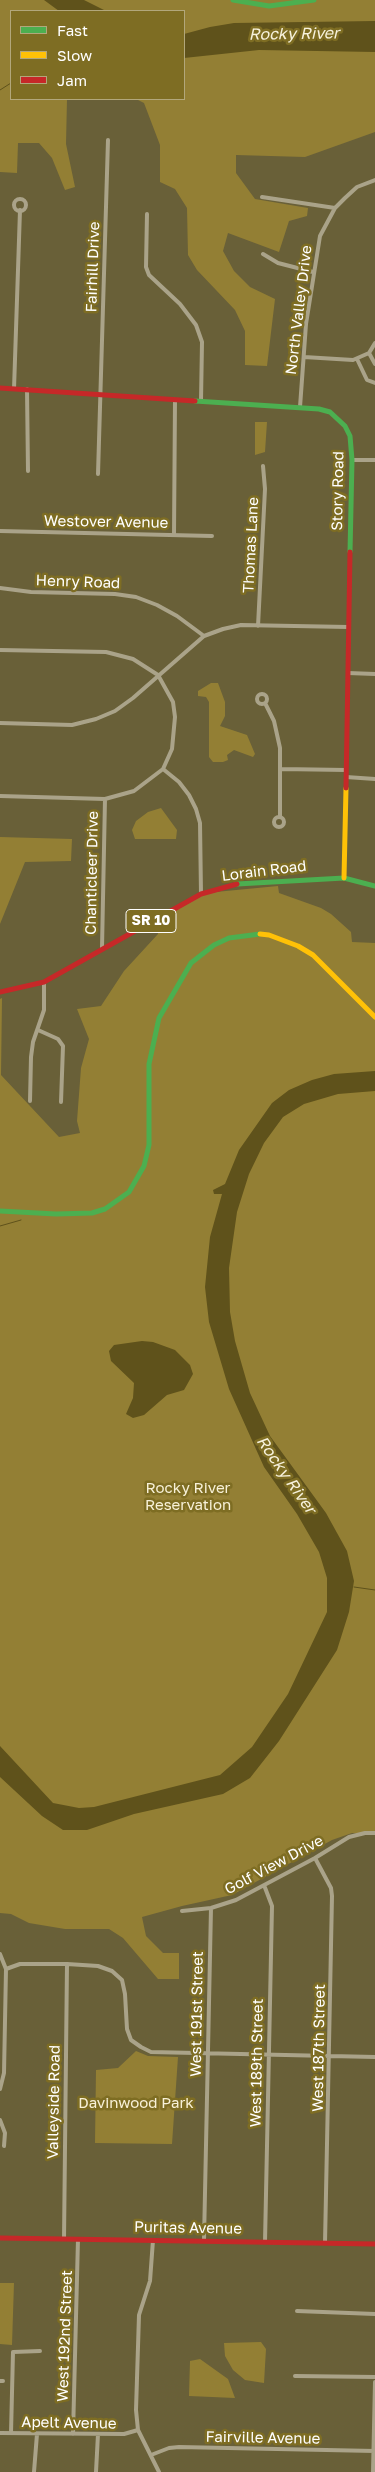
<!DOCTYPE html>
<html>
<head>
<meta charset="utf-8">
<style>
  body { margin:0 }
  #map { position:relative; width:375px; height:2472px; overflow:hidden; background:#696038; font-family:"Golos Text",sans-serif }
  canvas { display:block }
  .legend { position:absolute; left:10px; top:10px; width:175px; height:90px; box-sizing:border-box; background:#7e6d23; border:1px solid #b2a77b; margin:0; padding:6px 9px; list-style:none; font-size:15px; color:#fff }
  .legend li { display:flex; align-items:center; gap:10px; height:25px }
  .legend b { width:25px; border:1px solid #b2a77b }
</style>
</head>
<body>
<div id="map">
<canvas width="375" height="2472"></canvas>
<ul class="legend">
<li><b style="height:6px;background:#4caf50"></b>Fast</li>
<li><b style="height:6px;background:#ffc107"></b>Slow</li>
<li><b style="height:6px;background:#c62828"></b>Jam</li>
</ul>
</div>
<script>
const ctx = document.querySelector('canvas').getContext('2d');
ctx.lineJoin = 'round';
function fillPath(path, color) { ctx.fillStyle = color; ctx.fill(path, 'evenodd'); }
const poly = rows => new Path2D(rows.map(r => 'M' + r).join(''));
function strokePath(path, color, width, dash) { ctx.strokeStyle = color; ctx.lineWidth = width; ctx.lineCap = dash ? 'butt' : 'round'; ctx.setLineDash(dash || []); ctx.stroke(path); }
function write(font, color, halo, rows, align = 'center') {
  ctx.font = font + ' "Golos Text",sans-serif'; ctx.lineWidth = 5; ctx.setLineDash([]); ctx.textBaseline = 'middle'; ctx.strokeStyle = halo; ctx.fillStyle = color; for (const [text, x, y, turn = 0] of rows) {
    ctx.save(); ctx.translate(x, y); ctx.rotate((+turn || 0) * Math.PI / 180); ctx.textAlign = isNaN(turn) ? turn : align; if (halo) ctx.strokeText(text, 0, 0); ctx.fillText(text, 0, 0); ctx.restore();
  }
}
fillPath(poly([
  [0,0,375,0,375,132,305,157,236,155,236,173,255,199,308,208,307,216,289,221,279,252,228,233,223,251,234,271,250,287,275,299,267,366,245,365,245,331,235,310,197,270,188,255,187,208,175,189,160,182,160,145,144,103,136,99,184,99,184,11,11,11,11,99,67,99,66,144,75,187,65,190,52,158,39,143,18,143,17,173,0,172],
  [255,422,267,422,265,452,255,455],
  [211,683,218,683,225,702,225,716,220,726,247,735,255,754,253,757,234,750,227,755,228,760,223,762,213,762,209,757,209,702,206,697,198,696,198,691],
  [161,808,177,830,176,839,135,839,132,830,136,821,148,812],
  [0,837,72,839,71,861,25,862,0,924],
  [278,886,279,893,321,908,331,914,351,932,352,942,375,943,375,1834,352,1833,332,1840,232,1895,182,1906,142,1917,146,1936,163,1953,179,1953,179,1979,158,1979,123,1938,109,1929,65,1929,29,1923,11,1914,0,1913,0,999,2,998,1,1075,59,1137,80,1133,77,1121,81,1068,89,1039,77,1009,101,1006,124,971,158,934,158,919,205,893],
  [136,2051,148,2056,178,2057,172,2144,95,2143,96,2070,118,2068],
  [0,2283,14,2283,12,2345,0,2344],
  [261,2342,266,2349,264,2383,245,2380,233,2370,225,2356,224,2343],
  [200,2359,228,2379,235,2398,189,2396,190,2361]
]), '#937f34');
fillPath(poly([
  [44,0,84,0,106,11,59,11],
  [375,21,375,52,259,50,184,58,184,34,210,27,234,23],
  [375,1071,375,1091,338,1094,304,1104,283,1117,264,1143,249,1174,237,1212,229,1268,230,1312,235,1341,250,1393,270,1436,326,1513,347,1551,354,1581,349,1612,337,1650,279,1741,250,1778,223,1794,134,1814,87,1830,63,1830,42,1816,0,1777,0,1746,53,1803,79,1808,94,1807,220,1775,252,1747,288,1694,327,1612,327,1578,319,1552,297,1514,264,1467,229,1389,209,1322,205,1287,210,1237,222,1194,214,1194,213,1190,225,1184,239,1150,272,1103,289,1090,312,1080,334,1074],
  [142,1341,153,1342,175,1350,190,1365,193,1374,184,1390,167,1395,144,1415,133,1418,126,1414,133,1398,134,1383,111,1361,109,1351,114,1345]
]), '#5f521b');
strokePath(poly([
  [0,90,11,83],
  [0,1226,21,1220],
  [354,1587,375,1590]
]), '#5f521b', 1);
strokePath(poly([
  [262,197,335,208],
  '14 205a6 6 0 1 1 12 0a6 6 0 1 1-12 0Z',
  [147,214,146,267,149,275,180,304,196,325,202,342,201,401],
  [263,254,278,263,313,272],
  [369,353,375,364],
  [304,357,353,360,369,353,375,343],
  [357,359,367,380,375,383],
  [14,389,20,210],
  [27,389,28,471],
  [300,407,306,324,320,236,335,208,345,198,357,187,375,180],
  [352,460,375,460],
  [98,474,108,140],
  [0,531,212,536],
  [174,535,175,400],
  [0,588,31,592,115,594,136,597,157,605,177,616,204,636],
  [258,626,265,489,263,466],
  [0,650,106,652,133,659,158,675,173,702,175,717,172,749,163,769,134,791,105,799,0,796],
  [348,673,375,674],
  '257 699a5 5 0 1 1 10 0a5 5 0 1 1-10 0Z',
  [265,703,274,721,280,748,280,817],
  [0,723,72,725,96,719,115,711,133,698,204,636,223,629,241,625,348,627],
  [163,769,179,782,189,795,196,809,200,823,201,894],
  [281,769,346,770],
  [346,777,375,779],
  '274 822a5 5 0 1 1 10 0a5 5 0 1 1-10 0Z',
  [102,948,105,799],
  [38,1030,58,1039,63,1046,61,1102],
  [30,1101,31,1057,33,1042,44,1010,44,982],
  [315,1858,331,1888,332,1896,325,2243],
  [264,1885,272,1906,265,2242],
  [182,1911,211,1908,236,1900,315,1858,349,1837,365,1833,375,1833],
  [0,1954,6,1969,4,2073,0,2089],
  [6,1969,20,1964,67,1964,98,1966,112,1971,122,1980,125,1994,127,2029,131,2040,141,2047,151,2052,375,2057],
  [0,2120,5,2133,4,2146],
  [64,2239,67,1964],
  [153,2240,150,2281,139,2315,136,2410,138,2430,159,2472],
  [204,2240,211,1908],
  [297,2311,375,2314],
  [295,2376,375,2377],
  [0,2381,3,2381],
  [0,2433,124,2434,138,2430],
  [11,2433,13,2352,40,2351],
  [73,2434,78,2239],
  [151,2455,169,2448,179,2447,375,2451],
  [34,2472,37,2434],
  [96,2472,98,2434],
  [373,2472,375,2382]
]), '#aaa389', 4);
strokePath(poly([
  [233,0,269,6,314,0],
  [195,401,319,409,330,412,345,426,350,436,352,460,350,552],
  [237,884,344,878,375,886],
  [0,1211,56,1214,92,1213,105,1209,129,1192,144,1166,149,1145,149,1064,159,1018,191,963,214,945,229,938,260,934]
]), '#4caf50', 5);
strokePath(poly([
  [344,878,346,788],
  [260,934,269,935,298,946,313,955,375,1017]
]), '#ffc107', 5);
strokePath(poly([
  [0,388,195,401],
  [346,788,350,552],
  [0,992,44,982,201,894,237,884],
  [0,2238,375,2244]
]), '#c62828', 5);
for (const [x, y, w] of [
  [151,921,50]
]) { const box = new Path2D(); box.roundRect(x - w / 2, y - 11.5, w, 23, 4); ctx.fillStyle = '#7e6d23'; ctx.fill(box); strokePath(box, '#fff', 1); }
write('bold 14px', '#fff', null, [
  ["SR 10",151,921]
]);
write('15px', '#fff', '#7e6d23', [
  ["Fairhill Drive",93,267,-88],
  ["North Valley Drive",299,310,-83],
  ["Story Road",338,491,-89],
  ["Westover Avenue",106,522,1],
  ["Thomas Lane",251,545,-87],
  ["Henry Road",78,582,2],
  ["Lorain Road",264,871,-7],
  ["Chanticleer Drive",92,873,-89],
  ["Golf View Drive",274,1865,-28],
  ["West 191st Street",197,2014,-89],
  ["West 187th Street",319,2048,-89],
  ["West 189th Street",257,2063,-89],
  ["Valleyside Road",54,2102,-89],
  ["Puritas Avenue",188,2228,1],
  ["West 192nd Street",65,2336,-88],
  ["Apelt Avenue",69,2423,1],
  ["Fairville Avenue",263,2438,1]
]);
write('15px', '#f8f1d8', '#7e6d23', [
  ["Rocky River",188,1488],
  ["Reservation",188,1505],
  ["Davinwood Park",136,2103]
]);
write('italic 16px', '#f7f2dd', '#7e6d23', [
  ["Rocky River",294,34,-1],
  ["Rocky River",286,1475,55]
]);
</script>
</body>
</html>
